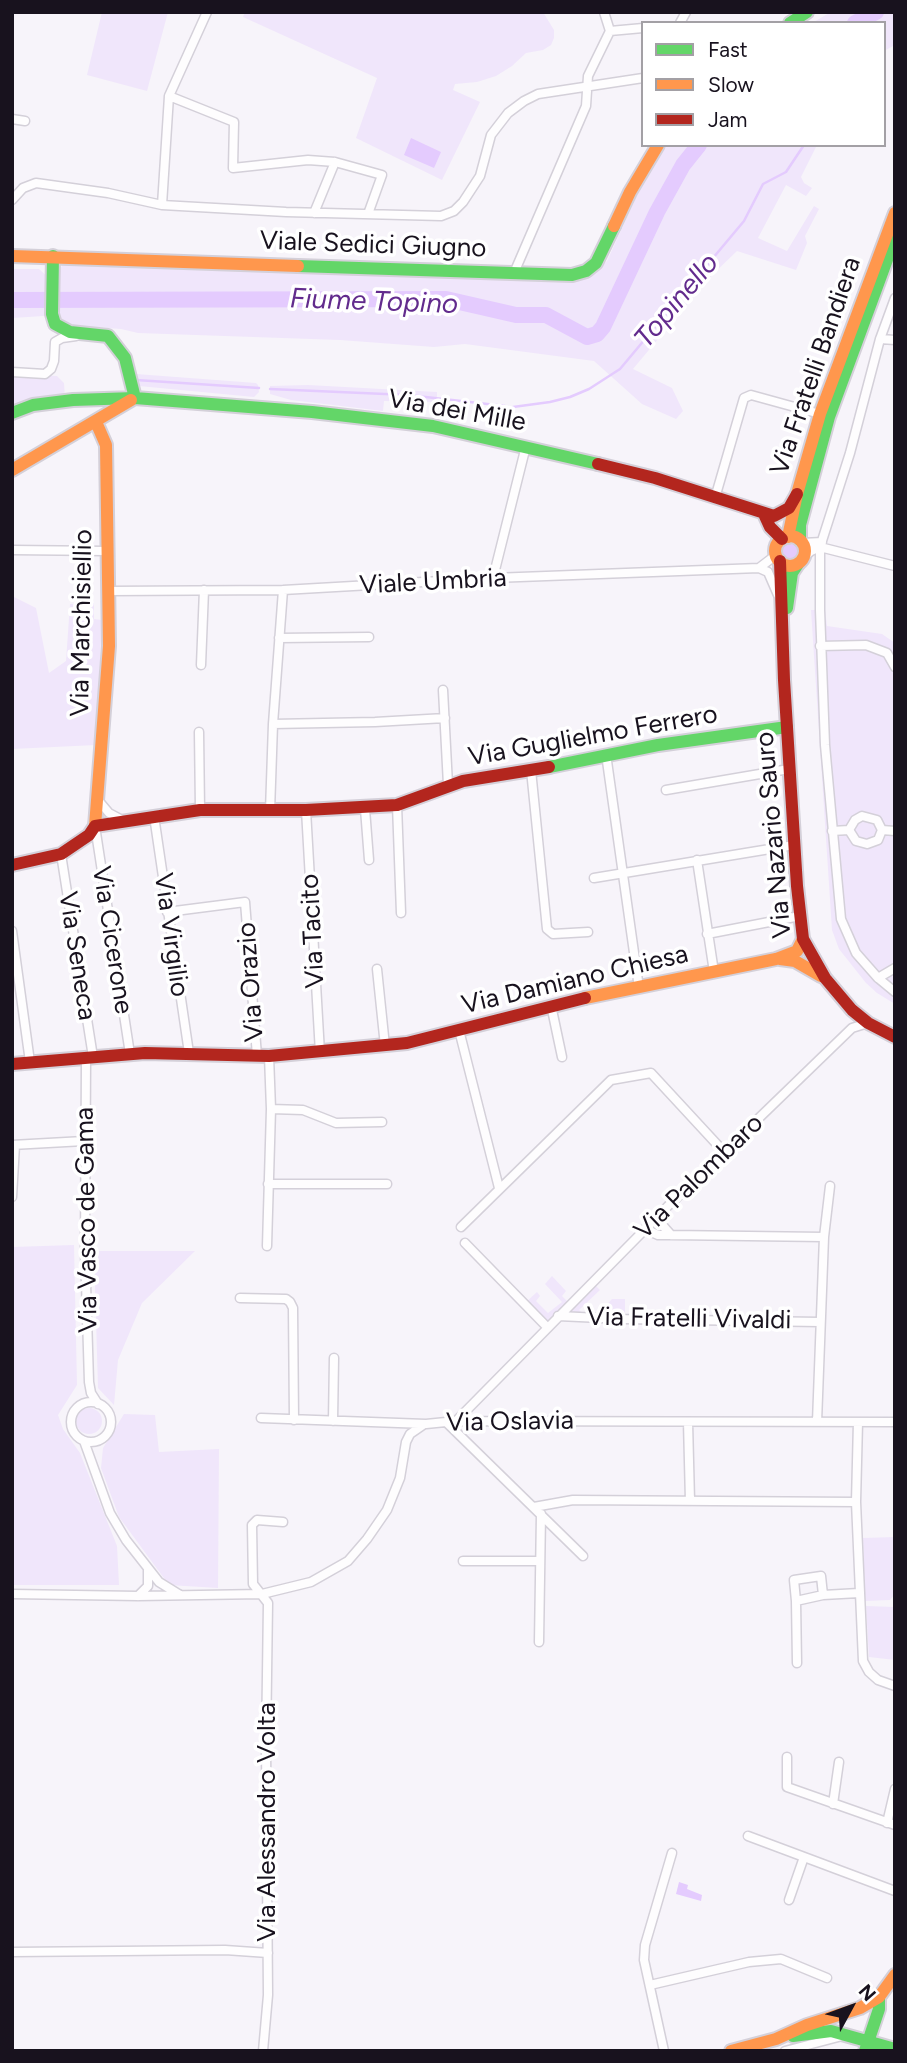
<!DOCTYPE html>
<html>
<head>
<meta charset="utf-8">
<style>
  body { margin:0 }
  #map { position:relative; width:907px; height:2063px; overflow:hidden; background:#f7f4fa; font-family:Figtree,sans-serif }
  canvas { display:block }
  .frame { position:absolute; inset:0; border:14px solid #18121e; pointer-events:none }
  .legend { position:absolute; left:641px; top:21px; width:245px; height:126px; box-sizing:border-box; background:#fff; border:2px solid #a3a0a5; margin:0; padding:9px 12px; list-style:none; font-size:21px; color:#18121e }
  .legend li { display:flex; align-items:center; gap:14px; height:35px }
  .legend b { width:35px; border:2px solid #a3a0a5 }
  .north { position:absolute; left:816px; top:1972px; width:70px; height:70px; -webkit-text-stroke:5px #fff; paint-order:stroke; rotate:49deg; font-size:19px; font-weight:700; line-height:28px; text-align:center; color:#18121e }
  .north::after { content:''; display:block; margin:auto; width:24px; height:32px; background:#18121e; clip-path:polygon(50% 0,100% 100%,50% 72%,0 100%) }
</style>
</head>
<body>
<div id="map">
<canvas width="907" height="2063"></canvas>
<div class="frame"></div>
<ul class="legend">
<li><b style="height:9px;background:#63d668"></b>Fast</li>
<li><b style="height:9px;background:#ff974d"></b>Slow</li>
<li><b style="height:9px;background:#b3261e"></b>Jam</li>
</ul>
<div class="north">N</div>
</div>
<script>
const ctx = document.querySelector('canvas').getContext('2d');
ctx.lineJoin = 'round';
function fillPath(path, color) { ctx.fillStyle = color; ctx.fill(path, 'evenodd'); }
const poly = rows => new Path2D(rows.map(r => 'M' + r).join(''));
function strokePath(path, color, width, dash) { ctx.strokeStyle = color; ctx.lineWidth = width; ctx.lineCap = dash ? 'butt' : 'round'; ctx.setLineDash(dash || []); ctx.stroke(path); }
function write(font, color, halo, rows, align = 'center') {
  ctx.font = font + ' Figtree,sans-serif'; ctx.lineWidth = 7; ctx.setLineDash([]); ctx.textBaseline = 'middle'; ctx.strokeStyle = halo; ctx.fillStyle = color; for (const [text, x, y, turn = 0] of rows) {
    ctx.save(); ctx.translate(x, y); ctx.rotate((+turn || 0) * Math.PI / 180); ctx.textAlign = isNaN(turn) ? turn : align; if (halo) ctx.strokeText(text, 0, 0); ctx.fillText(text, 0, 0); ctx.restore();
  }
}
fillPath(poly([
  [102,12,168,12,147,91,87,75],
  [245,12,543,12,554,30,554,38,551,45,543,50,526,53,512,66,496,76,477,82,455,84,453,90,480,102,442,180,356,138,377,78,243,17],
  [831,12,895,12,895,45,884,51,884,23,812,23],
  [665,145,817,145,801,177,804,183,812,188,806,196,786,185,758,238,787,251,814,206,819,209,805,236,807,243,796,270,737,251,709,278,633,369,672,388,683,411,676,419,642,404,594,361,465,344,434,347,340,340,138,333,121,329,65,325,59,315,12,318,12,269,39,269,49,278,56,276,63,264,172,265,552,278,587,277,607,261,650,167],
  [12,374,57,376,64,383,65,399,12,410],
  [136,374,256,383,258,385,259,392,254,397,139,386],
  [308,385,437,392,437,402,384,401,383,411,291,400,270,394,270,386],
  [12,596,36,608,49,673,66,661,70,604,94,603,94,619,102,620,96,745,12,749],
  [811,610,825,610,827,626,882,634,895,643,895,1004,877,993,866,983,839,949,832,930],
  [74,1245,77,1385,58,1415,63,1429,80,1453,117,1546,119,1585,12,1585,12,1247],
  [94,1251,195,1251,142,1303,118,1360,114,1405,98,1388],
  [552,1276,566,1291,562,1296,569,1303,547,1325,525,1303,537,1292,540,1296,536,1301,548,1313,562,1302,545,1284],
  [593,1283,600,1290,579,1310,586,1316,560,1315],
  [612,1299,625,1299,625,1318,595,1317],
  '76 1421a13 13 0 1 1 26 0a13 13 0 1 1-26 0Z',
  [124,1414,155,1415,159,1452,219,1449,218,1588,169,1585,119,1517,101,1468,103,1448],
  [895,1537,895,1594,890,1600,865,1601,863,1538],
  [866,1606,895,1607,895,1660,869,1657]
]), '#f0e6fb');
fillPath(poly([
  [411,138,441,152,434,168,404,155],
  '782 551a8 8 0 1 1 16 0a8 8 0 1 1-16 0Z',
  [679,1882,688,1885,687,1889,702,1895,701,1901,676,1894]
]), '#e4cbfe');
strokePath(poly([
  [136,380,259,388],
  [270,389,408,395,505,406],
  [513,407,550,402,570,397,589,389,620,369,744,221,763,184,786,172,804,145]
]), '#e4cbfe', 2.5);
strokePath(poly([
  [855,23,876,12],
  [12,300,446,299,516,315,546,315,587,337,597,334,603,327,657,212,683,165,699,145]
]), '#e4cbfe', 16);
const street = poly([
  [680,23,686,12],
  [610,31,643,28],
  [169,96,207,12],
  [12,119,25,121],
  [12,200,23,188,36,183,108,193,162,205,286,212,441,216,454,211,463,202,480,176,491,135,508,113,524,101,538,94,643,78],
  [162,205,169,96,234,122,233,168,308,160,335,162,382,175,368,214],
  [314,213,335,162],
  [514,273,586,106,588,76,610,31,604,12],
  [895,298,880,339,850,453,820,547,820,610,825,745,841,919,856,953,878,978,895,992],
  [880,339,895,340],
  [12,372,45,374,51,369,54,361,55,342,62,338,76,336],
  [715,498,744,398,751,395,820,414],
  [802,543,822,542],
  [12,550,107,551],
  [804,557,811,551,820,547,895,566],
  [759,568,776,555],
  [493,578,526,446],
  [108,591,283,590,493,578,759,568,768,572,778,595],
  [279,638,369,637],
  [820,646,866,645,887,653,895,667],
  [201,665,204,590],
  [443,690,448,785],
  [273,724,375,722,445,718],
  [199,732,200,810],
  [606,754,639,988],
  [531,770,547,929,553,934,588,932],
  [666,790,789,769],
  [98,800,109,813,124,821],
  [397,805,401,913],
  [365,809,369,860],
  [306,810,320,1053],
  [270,811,273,724,283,590],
  [154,816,189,1053],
  [95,826,130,1054],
  [849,830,856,841,867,844,878,840,882,830],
  [832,831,849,830,855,820,862,816,877,820,882,830,895,831],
  [61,854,93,1057],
  [697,860,714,972],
  [594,878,794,845],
  [167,912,245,902,257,1056],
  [12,931,30,1062],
  [707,934,800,916],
  [377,969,385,1046],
  [878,978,895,968],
  [551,1005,562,1057],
  [459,1030,499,1188],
  [86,1058,85,1250,89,1382,91,1393,98,1404],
  [271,1109,303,1110,336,1123,382,1122],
  [12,1145,84,1141],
  [268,1184,387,1184],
  [12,1197,15,1145],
  [656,1218,671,1235],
  [461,1227,611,1080,651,1073,725,1153],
  [645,1229,658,1235,671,1235,824,1237,817,1422],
  [824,1237,830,1186],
  [465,1243,547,1327],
  [267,1246,271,1109,269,1056],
  [240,1298,286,1299,290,1302,293,1308,294,1420],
  [558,1316,622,1319,820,1322],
  '71 1422a20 20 0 1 1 40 0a20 20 0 1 1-40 0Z',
  [261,1418,426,1424,456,1421,895,1422],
  [333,1421,334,1358],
  [456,1421,668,1206,852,1028,868,1023],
  [446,1422,583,1556],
  [688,1422,690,1501],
  [858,1422,856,1502,863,1661,869,1672,878,1680,895,1686],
  [84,1441,110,1513,126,1540,159,1582,180,1595],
  [534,1507,573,1500,856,1502],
  [463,1561,540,1561],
  [12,1594,138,1596,262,1594,311,1582,348,1561,367,1539,387,1510,400,1478,406,1442,410,1434,423,1425],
  [823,1595,821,1576,794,1580,796,1601,823,1595,859,1593],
  [138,1596,148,1586,148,1570],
  [796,1601,797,1663],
  [539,1642,541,1514],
  [787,1757,787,1787,895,1825],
  [833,1804,839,1762],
  [887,1823,895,1789],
  [748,1836,895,1891],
  [789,1900,804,1857],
  [12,1952,225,1950,268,1953],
  [650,1985,749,1962,781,1959,827,1978],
  [263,2051,268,1995,266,1746,268,1603,253,1584,252,1525,257,1520,283,1522],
  [664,2051,644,1960,645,1945,672,1853],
  [785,2051,846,2035]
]);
const fast = poly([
  [790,23,807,12],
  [53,256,52,314,55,324,70,332,108,336,125,358,135,398],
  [298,266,572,275,586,271,596,263,614,226],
  [12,413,33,405,73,400,135,398,312,412,433,426,598,464],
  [800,540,800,525,829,417,895,238],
  [787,608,792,573,798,564],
  [549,767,658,745,787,727],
  [793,2036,831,2031,895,2049],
  [865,2051,879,2009,879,1997]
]);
const slow = poly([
  [614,226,630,192,658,145],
  [12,256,298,266],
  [12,470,131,400],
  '775 551a15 15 0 1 1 30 0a15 15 0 1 1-30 0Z',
  [788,537,797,494,820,414,895,213],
  [95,826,109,646,106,445,96,422],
  [780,959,795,961,821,976],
  [585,998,776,959,797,951,803,939],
  [731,2051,776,2039,807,2025,860,2008,879,1997,895,1975]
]);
const jam = poly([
  [598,464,655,478,774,516,789,508,797,494],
  [764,514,770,527,782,539],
  [780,561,784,680,797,886,803,939,825,978,852,1010,868,1023,895,1037],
  [12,865,61,854,89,835,95,826,200,810,306,810,397,805,463,781,549,767],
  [12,1064,145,1053,269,1056,407,1043,585,998]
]);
strokePath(street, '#d4d0d9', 11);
strokePath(fast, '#d4d0d9', 16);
strokePath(slow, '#d4d0d9', 16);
strokePath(jam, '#d4d0d9', 16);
strokePath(street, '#fefdfe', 8);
strokePath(fast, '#63d668', 12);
strokePath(slow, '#ff974d', 12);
strokePath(jam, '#b3261e', 12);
write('26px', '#18121e', '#fff', [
  ["Viale Sedici Giugno",373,245,2],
  ["Via Fratelli Bandiera",816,366,-71],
  ["Via dei Mille",457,411,10],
  ["Viale Umbria",433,582,-3],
  ["Via Marchisiellio",82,623,-89],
  ["Via Guglielmo Ferrero",593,736,-10],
  ["Via Nazario Sauro",774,835,-95],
  ["Via Tacito",313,931,-93],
  ["Via Virgilio",171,935,82],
  ["Via Cicerone",112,940,81],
  ["Via Seneca",77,956,81],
  ["Via Damiano Chiesa",575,980,-13],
  ["Via Orazio",251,982,-94],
  ["Via Palombaro",699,1177,-44],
  ["Via Vasco de Gama",87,1220,-91],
  ["Via Fratelli Vivaldi",689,1319,1],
  ["Via Oslavia",510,1422,-1],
  ["Via Alessandro Volta",267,1822,-90]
]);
write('italic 28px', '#622b8d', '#fff', [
  ["Topinello",677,301,-50],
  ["Fiume Topino",374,302,2]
]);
</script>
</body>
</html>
